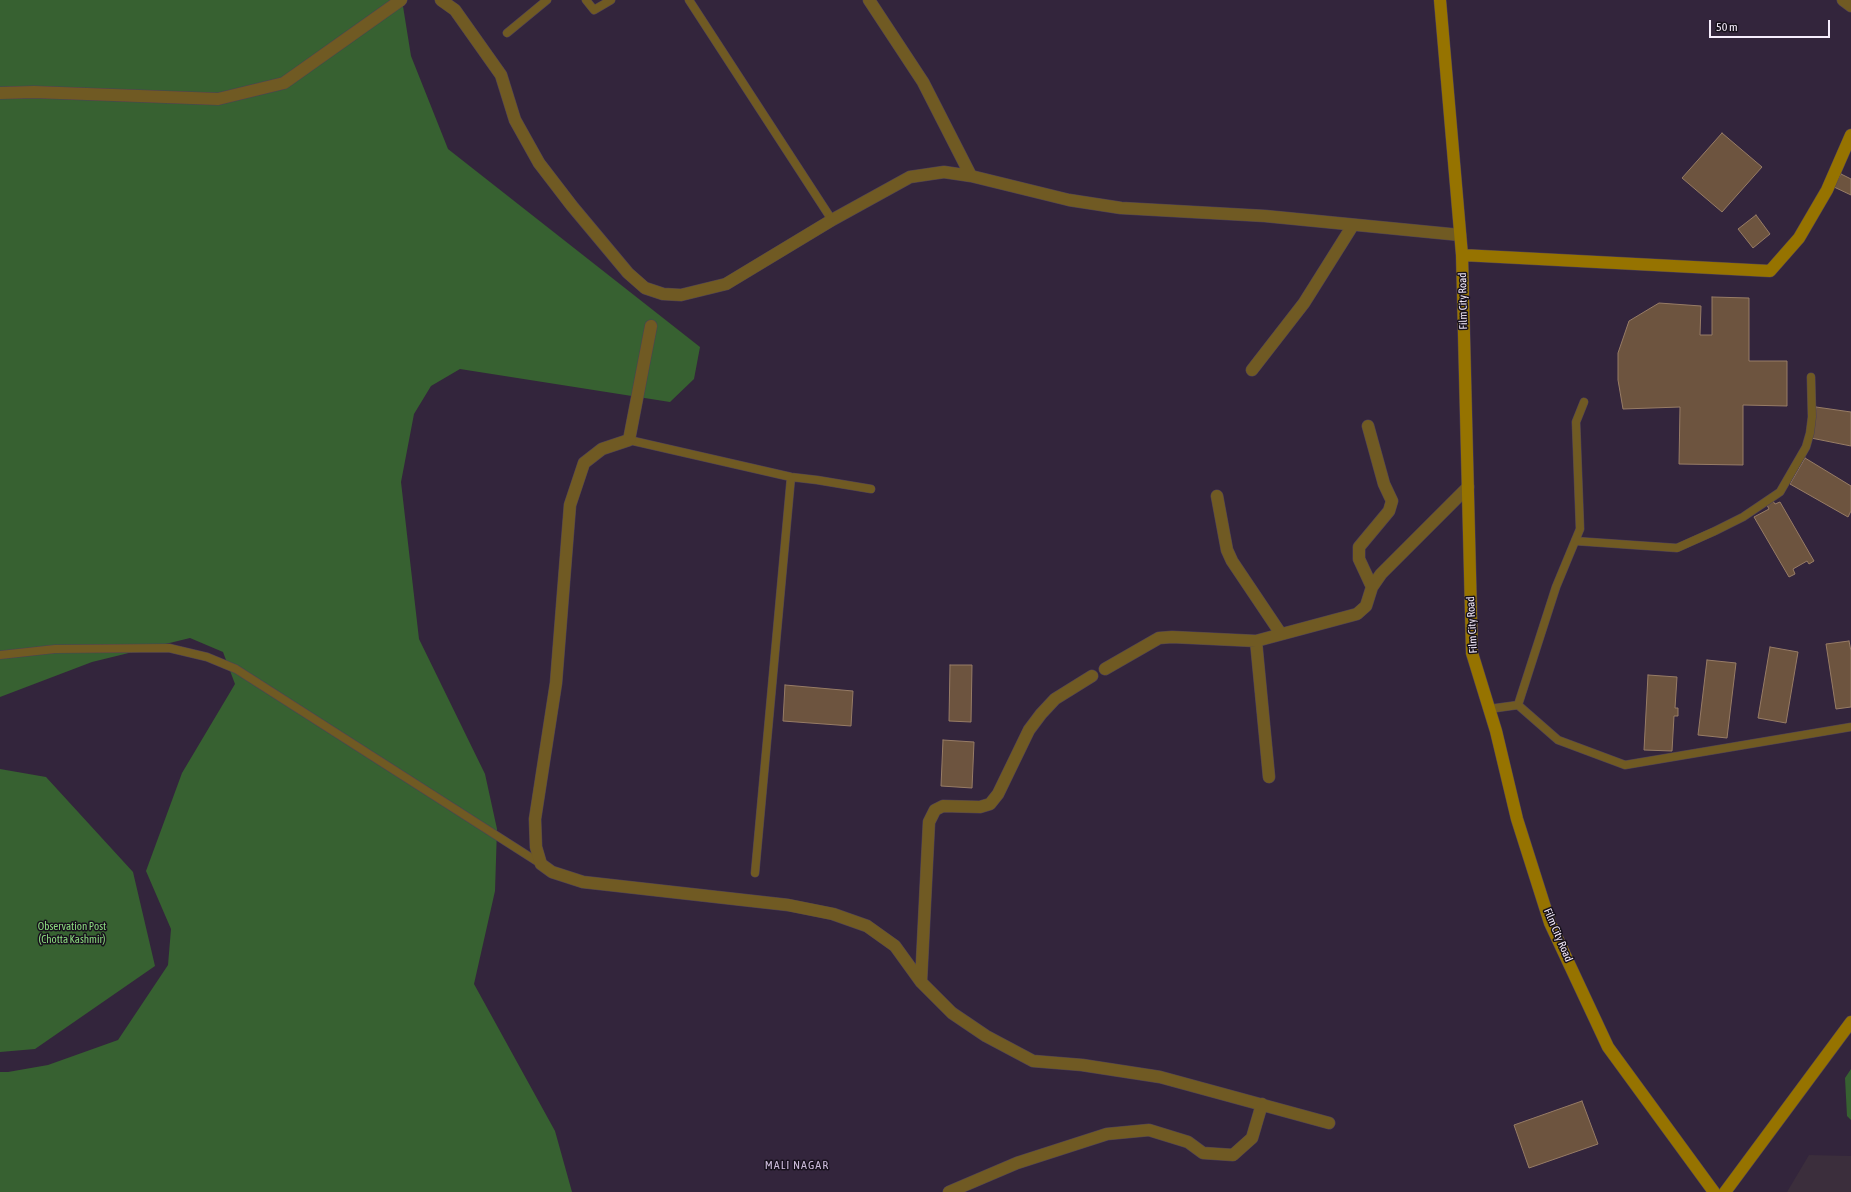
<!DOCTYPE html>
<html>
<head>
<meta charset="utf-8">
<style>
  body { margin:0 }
  #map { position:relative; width:1851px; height:1192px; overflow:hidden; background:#33253c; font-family:"Asap Condensed",sans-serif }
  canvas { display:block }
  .scale { position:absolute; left:1709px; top:20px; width:121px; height:18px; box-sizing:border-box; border:2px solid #f6edfc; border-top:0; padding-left:5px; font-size:12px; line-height:14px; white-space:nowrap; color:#f6edfc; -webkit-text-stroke:3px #17111c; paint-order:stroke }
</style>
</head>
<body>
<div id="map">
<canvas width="1851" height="1192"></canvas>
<div class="scale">50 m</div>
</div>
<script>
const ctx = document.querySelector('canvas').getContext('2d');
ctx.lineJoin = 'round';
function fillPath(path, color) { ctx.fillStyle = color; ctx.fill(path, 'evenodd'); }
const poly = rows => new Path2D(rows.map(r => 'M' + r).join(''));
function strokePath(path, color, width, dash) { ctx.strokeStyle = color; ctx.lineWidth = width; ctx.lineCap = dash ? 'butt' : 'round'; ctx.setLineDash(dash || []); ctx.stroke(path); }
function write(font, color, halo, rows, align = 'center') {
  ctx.font = font + ' "Asap Condensed",sans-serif'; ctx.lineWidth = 3; ctx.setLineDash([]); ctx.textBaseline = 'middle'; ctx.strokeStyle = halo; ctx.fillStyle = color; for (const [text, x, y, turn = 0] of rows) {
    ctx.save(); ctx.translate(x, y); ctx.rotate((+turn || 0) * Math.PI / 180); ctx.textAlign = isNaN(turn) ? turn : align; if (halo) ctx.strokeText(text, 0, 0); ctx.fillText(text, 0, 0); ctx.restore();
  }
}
fillPath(poly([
  [1809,1155,1851,1156,1851,1192,1787,1192]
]), '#3b2e3c');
fillPath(poly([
  [0,0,402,0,411,56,448,149,700,347,694,379,670,402,460,369,431,386,414,414,401,482,419,639,485,774,497,829,495,891,474,984,555,1131,572,1192,0,1192,0,1072,8,1072,48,1065,118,1040,168,965,171,929,146,871,182,773,235,684,223,652,190,638,92,662,0,697],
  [0,769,46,777,133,872,155,966,35,1049,0,1052],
  [1851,1069,1851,1120,1847,1116,1845,1078]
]), '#376131');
const building = poly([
  [1722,133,1762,167,1722,212,1682,178,1722,133],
  [1841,174,1851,179,1851,195,1834,187,1841,174],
  [1756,215,1770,234,1753,248,1738,229,1756,215],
  [1712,297,1749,298,1749,361,1787,361,1787,406,1743,405,1743,465,1679,464,1680,407,1623,409,1618,380,1618,353,1629,321,1659,303,1701,306,1700,335,1712,335,1712,297],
  [1816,407,1851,412,1851,446,1811,438,1816,407],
  [1805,458,1851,486,1851,511,1848,517,1790,484,1805,458],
  [1773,501,1775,504,1780,502,1814,561,1809,564,1807,561,1793,569,1795,574,1789,577,1754,517,1769,509,1767,505,1773,501],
  [1849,641,1851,651,1851,707,1836,709,1826,644,1849,641],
  [1770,647,1798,652,1786,723,1758,718,1770,647],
  [1707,660,1736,663,1727,738,1698,735,1707,660],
  [950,665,972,665,971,722,949,721,950,665],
  [1648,675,1677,677,1675,708,1678,708,1678,716,1674,716,1672,751,1644,750,1648,675],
  [785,685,853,691,851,726,783,721,785,685],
  [943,740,974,742,972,788,941,786,943,740],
  [1582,1101,1598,1144,1529,1168,1514,1125,1582,1101]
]);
fillPath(building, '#6d543f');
strokePath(building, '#977c66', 1);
const lane = poly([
  [586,0,594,10,611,0],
  [689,0,832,220],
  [507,33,547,0],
  [629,440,791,477,817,480,871,489],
  [1575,541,1677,548,1715,531,1743,517,1780,492,1806,447,1810,433,1812,417,1811,377],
  [0,655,55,649,169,648,207,657,236,669,541,864],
  [1518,705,1556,587,1580,529,1576,422,1584,402],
  [1489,709,1518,705,1558,740,1625,765,1851,727],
  [755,873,791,477]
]);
const street = poly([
  [441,0,455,10,501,75,515,120,539,163,572,206,628,273,645,288,663,294,681,295,726,284,832,220,910,177,944,172,971,176,1069,200,1121,208,1265,216,1460,235],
  [869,0,923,82,971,176],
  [1843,0,1851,6],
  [0,93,34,92,218,99,284,83,401,0],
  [651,326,629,440,602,449,584,463,570,505,556,683,535,819,536,847,541,864,552,872,583,882,788,905,833,914,867,926,895,946,921,982,952,1013,986,1036,1033,1061,1082,1065,1160,1077,1329,1123],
  [1252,370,1304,303,1353,225],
  [1368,426,1384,484,1392,501,1389,511,1359,547,1359,559,1372,587],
  [1217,496,1227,550,1232,561,1281,634],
  [1256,641,1269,777],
  [1105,669,1159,638,1172,637,1256,641,1357,614,1366,606,1372,587,1381,574,1468,487],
  [921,982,929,822,935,810,943,806,980,807,990,804,998,794,1029,730,1041,714,1055,699,1092,676],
  [949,1192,1017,1163,1107,1134,1149,1130,1188,1142,1203,1153,1233,1155,1252,1138,1262,1104]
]);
const secondary = poly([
  [1440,0,1462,255,1472,653,1496,731,1517,819,1550,923,1608,1047,1714,1192],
  [1462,255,1770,271,1799,238,1827,190,1851,135],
  [1725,1192,1851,1022]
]);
strokePath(lane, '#4e4157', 9);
strokePath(street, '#4e4157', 13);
strokePath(secondary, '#4e4157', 13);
strokePath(lane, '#705a23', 8);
strokePath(street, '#705a23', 12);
strokePath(secondary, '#967300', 12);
write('11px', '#f6edfc', '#17111c', [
  ["Film City Road",1463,301,-91],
  ["Film City Road",1472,625,-93],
  ["Film City Road",1558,935,67]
]);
write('11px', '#8bd97f', '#17111c', [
  ["Observation Post",72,927],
  ["(Chotta Kashmir)",72,940]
]);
ctx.letterSpacing = '1px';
write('12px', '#cbbad9', '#17111c', [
  ["MALI NAGAR",797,1165]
]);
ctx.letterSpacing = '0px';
</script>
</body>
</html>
